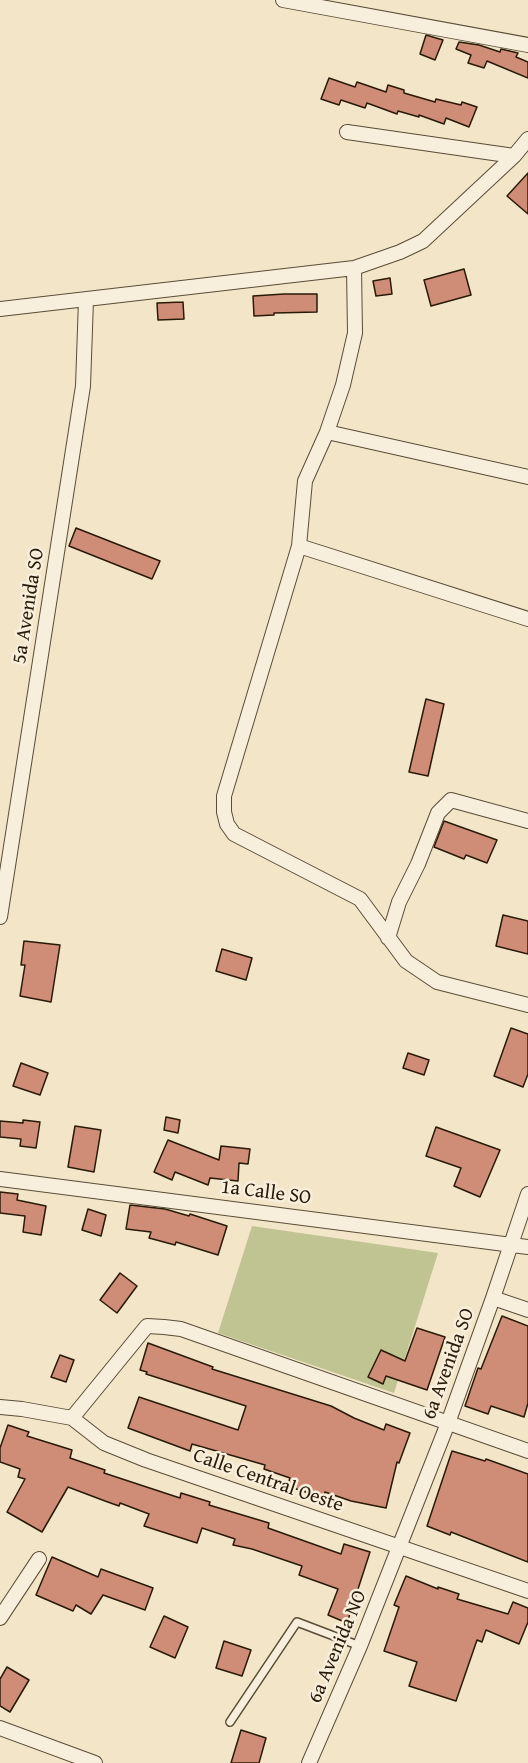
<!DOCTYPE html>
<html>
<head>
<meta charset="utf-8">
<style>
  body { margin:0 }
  canvas { display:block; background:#f2e5c8 }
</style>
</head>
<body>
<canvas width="528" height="1763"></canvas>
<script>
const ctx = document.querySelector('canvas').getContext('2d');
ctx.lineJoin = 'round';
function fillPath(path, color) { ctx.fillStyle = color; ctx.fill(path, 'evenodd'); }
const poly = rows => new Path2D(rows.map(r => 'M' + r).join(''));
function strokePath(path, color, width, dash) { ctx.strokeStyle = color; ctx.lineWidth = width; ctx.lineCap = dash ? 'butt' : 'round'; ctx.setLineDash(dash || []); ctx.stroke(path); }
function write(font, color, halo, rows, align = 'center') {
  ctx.font = font + ' "Gentium Book Plus",serif'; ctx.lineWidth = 5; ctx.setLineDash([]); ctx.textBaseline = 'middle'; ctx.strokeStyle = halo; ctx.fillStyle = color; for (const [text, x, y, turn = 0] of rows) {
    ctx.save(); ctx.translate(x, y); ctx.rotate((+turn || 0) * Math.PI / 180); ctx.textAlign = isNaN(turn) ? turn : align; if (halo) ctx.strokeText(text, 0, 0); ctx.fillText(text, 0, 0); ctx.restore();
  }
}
fillPath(poly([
  [252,1226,438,1253,394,1393,218,1333]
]), '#c0c392');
const building = poly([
  [426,35,443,40,435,60,420,54,426,35],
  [459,42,479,45,500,52,501,49,518,53,516,57,528,62,528,78,487,61,484,68,468,63,471,55,456,49,459,42],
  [329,78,355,87,357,82,386,92,388,85,404,90,404,93,435,102,436,99,461,105,462,102,477,107,469,127,446,118,444,124,419,115,419,117,398,111,397,114,367,103,365,108,341,100,339,105,321,99,329,78],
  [528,173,528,214,507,196,528,173],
  [464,269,471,295,431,306,424,280,464,269],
  [390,278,392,294,376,296,373,281,390,278],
  [284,294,317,294,317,312,274,313,274,315,254,316,253,296,284,294],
  [183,302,184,319,158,320,157,303,183,302],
  [76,528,160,561,152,579,69,546,76,528],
  [426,699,444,704,428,776,409,772,426,699],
  [444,821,497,840,487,863,466,855,464,859,434,847,444,821],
  [503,915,528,921,528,954,496,946,503,915],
  [24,941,60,945,51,1002,20,996,25,965,21,965,24,941],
  [222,949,252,958,246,980,216,971,222,949],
  [511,1028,528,1034,528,1074,523,1087,494,1076,511,1028],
  [408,1053,429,1060,424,1075,403,1068,408,1053],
  [21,1063,48,1073,40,1095,13,1086,21,1063],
  [166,1117,180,1120,178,1133,164,1130,166,1117],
  [23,1120,40,1122,36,1148,20,1146,21,1139,0,1137,0,1121,23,1123,23,1120],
  [75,1126,101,1130,94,1172,68,1167,75,1126],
  [436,1127,500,1150,480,1197,454,1186,461,1168,426,1156,436,1127],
  [168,1140,219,1160,221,1146,250,1149,248,1164,239,1163,238,1181,210,1178,208,1185,175,1172,172,1180,154,1172,168,1140],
  [0,1192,18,1194,17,1200,46,1206,41,1235,23,1232,25,1216,0,1213,0,1192],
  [130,1205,165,1209,189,1216,190,1214,227,1226,218,1255,176,1242,175,1245,149,1238,151,1232,126,1229,130,1205],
  [88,1209,106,1215,101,1236,82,1230,88,1209],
  [120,1273,137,1286,117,1313,100,1300,120,1273],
  [502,1316,528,1326,528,1403,524,1417,491,1406,488,1414,465,1406,478,1368,481,1369,502,1316],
  [417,1328,445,1337,427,1390,386,1376,383,1384,368,1377,381,1350,405,1361,417,1328],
  [148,1343,213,1367,212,1369,331,1406,354,1418,384,1430,386,1424,410,1433,399,1463,397,1462,386,1508,351,1501,325,1492,324,1498,287,1486,290,1478,264,1469,265,1465,192,1444,190,1451,128,1428,139,1397,238,1430,246,1406,146,1374,147,1372,140,1370,148,1343],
  [60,1355,74,1360,66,1382,51,1377,60,1355],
  [8,1425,29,1432,27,1436,72,1450,70,1458,105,1470,104,1473,180,1498,181,1493,210,1502,209,1505,269,1523,268,1528,341,1554,344,1544,370,1552,347,1623,328,1615,338,1589,299,1575,302,1566,252,1549,233,1545,235,1539,202,1528,197,1543,144,1526,149,1514,120,1503,119,1506,105,1501,68,1487,42,1532,7,1512,25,1479,18,1477,20,1469,0,1462,0,1448,8,1425],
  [452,1451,485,1461,486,1459,528,1474,528,1562,451,1532,450,1535,427,1526,452,1451],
  [52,1557,98,1577,101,1569,153,1588,145,1610,103,1595,91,1614,76,1605,73,1611,36,1595,52,1557],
  [406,1576,438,1589,438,1587,459,1594,457,1599,508,1614,513,1602,528,1608,528,1622,519,1644,486,1630,482,1642,477,1640,456,1701,409,1686,417,1662,384,1651,399,1607,394,1605,406,1576],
  [164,1616,188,1627,175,1658,150,1647,164,1616],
  [224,1641,251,1650,242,1676,216,1668,224,1641],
  [7,1667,29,1680,10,1712,0,1706,0,1679,7,1667],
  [241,1730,266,1738,259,1763,231,1763,241,1730]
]);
fillPath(building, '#cf8d77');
strokePath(building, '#281a07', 1.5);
const lane = poly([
  [230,1722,297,1622,360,1646]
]);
const street = poly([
  [283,0,528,45],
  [347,132,514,156],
  [354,268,355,333,343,385,327,432,305,481,299,546,224,796,224,812,227,824,234,834,360,899,406,961,437,982,528,1005],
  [0,309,354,268,400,252,423,241,514,156,528,139],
  [327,432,528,477],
  [299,546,528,619],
  [0,917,83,386,86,300],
  [388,938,399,902,418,864,438,813,451,800,528,821],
  [0,1179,528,1247],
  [493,1298,528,1310],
  [0,1407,22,1409,72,1418,104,1443,146,1460,528,1591],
  [72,1418,147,1326,164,1327,181,1329,528,1451],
  [0,1618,39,1559],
  [0,1728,95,1763],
  [309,1763,360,1646,448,1423,493,1298,528,1194]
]);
strokePath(lane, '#5a4d37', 10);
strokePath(street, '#5a4d37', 16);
strokePath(lane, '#f7eedb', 7);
strokePath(street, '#f7eedb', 14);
write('20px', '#281a07', '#f7eedb', [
  ["5a Avenida SO",29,606,-81],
  ["1a Calle SO",266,1193,7],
  ["6a Avenida SO",449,1364,-70],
  ["Calle Central Oeste",268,1481,19],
  ["6a Avenida NO",338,1647,-67]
]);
</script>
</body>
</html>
